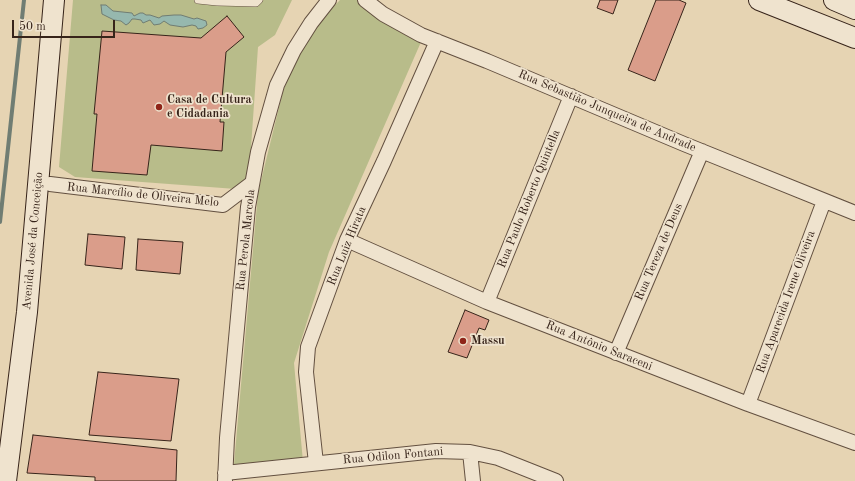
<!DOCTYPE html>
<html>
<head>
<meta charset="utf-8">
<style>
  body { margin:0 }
  #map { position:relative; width:855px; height:481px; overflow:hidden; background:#e6d4b3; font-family:"Old Standard TT",serif }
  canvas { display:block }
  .scale { position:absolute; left:12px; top:20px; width:103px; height:18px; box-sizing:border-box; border:2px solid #37241a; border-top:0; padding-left:5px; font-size:12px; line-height:14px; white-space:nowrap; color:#37241a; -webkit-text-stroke:3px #efe3ce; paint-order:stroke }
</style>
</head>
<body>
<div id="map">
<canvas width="855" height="481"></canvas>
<div class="scale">50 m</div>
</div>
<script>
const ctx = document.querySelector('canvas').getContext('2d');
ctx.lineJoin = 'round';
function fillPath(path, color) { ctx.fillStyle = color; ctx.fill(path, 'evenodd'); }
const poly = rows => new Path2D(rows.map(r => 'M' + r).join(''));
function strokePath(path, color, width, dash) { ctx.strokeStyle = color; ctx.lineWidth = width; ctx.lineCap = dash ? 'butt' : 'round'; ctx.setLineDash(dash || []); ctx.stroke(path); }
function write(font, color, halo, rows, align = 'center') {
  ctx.font = font + ' "Old Standard TT",serif'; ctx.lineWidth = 3.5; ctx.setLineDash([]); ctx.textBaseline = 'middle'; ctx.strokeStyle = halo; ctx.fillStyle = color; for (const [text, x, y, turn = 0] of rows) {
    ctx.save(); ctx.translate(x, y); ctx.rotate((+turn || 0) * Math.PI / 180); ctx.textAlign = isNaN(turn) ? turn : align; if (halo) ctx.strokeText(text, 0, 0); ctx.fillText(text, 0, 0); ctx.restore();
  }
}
fillPath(poly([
  [73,0,292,0,275,35,258,47,249,176,236,189,75,177,59,167],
  [340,0,359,0,421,42,329,252,294,363,303,462,234,464,258,193,283,91,301,48,330,10]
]), '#b8bc8a');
const water = poly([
  [101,5,106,5,113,11,132,13,134,16,140,13,143,13,146,15,150,15,159,18,162,16,174,15,181,15,194,19,197,18,206,21,207,25,203,28,198,29,196,26,192,25,183,27,170,25,164,21,160,24,154,25,150,20,143,23,141,20,135,19,132,19,129,23,126,25,121,21,114,20,102,14,101,5]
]);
fillPath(water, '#96b8ae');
strokePath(water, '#707d73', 1);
strokePath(poly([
  [0,222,24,0]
]), '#707d73', 4);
const building = poly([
  [600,0,618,0,613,14,597,8,600,0],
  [656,0,679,0,686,3,655,81,628,70,656,0],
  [227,16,244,37,226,52,220,122,224,122,222,151,151,145,147,175,92,171,97,114,94,114,102,31,201,38,227,16],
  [88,234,125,237,122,269,85,265,88,234],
  [138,239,183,242,180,274,136,270,138,239],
  [465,310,489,320,485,330,479,328,467,358,448,352,465,310],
  [98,372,179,379,171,441,89,435,98,372],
  [33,435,177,450,176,481,95,481,95,477,27,473,33,435]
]);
fillPath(building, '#da9d8a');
strokePath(building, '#37241a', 1);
const lane = poly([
  [198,0,217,2,256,3,259,0]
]);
const street = poly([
  [365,0,383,14,421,35,487,61,684,144,855,213],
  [50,184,223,205,252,183],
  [347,240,487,302,748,404,855,443],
  [487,302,571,96],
  [616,353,702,151],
  [748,404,824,201],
  [470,452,473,481],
  [316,463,306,372,308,347,347,240,384,161,437,41],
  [225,473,436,451,470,452,498,458,556,481],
  [225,481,227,438,248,207,258,152,277,85,294,50,311,23,329,0]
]);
const secondary = poly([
  [759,0,855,38],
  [834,0,855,9],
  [6,481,27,312,54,0]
]);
strokePath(lane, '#635040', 8);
strokePath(street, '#635040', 16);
strokePath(secondary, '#37241a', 22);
strokePath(lane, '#efe3ce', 7);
strokePath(street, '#efe3ce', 14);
strokePath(secondary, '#efe3ce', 20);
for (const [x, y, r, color] of [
  [159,107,4,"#8f2418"],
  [463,341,4,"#8f2418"]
]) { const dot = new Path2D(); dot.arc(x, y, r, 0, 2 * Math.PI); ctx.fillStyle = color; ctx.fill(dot); strokePath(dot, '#efe3ce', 1.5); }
write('bold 12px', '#37241a', '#efe3ce', [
  ["Casa de Cultura",167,100],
  ["e Cidadania",167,114],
  ["Massu",471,341]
], 'left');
write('12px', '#37241a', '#efe3ce', [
  ["Rua Sebastião Junqueira de Andrade",607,111,23],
  ["Rua Marcílio de Oliveira Melo",143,195,6],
  ["Rua Paulo Roberto Quintella",529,199,-68],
  ["Rua Perola Marcola",246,240,-84],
  ["Avenida José da Conceição",33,241,-85],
  ["Rua Luiz Hirata",347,246,-68],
  ["Rua Tereza de Deus",659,252,-67],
  ["Rua Aparecida Irene Oliveira",786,302,-70],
  ["Rua Antônio Saraceni",599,346,22],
  ["Rua Odilon Fontani",393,456,-5]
]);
</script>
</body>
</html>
